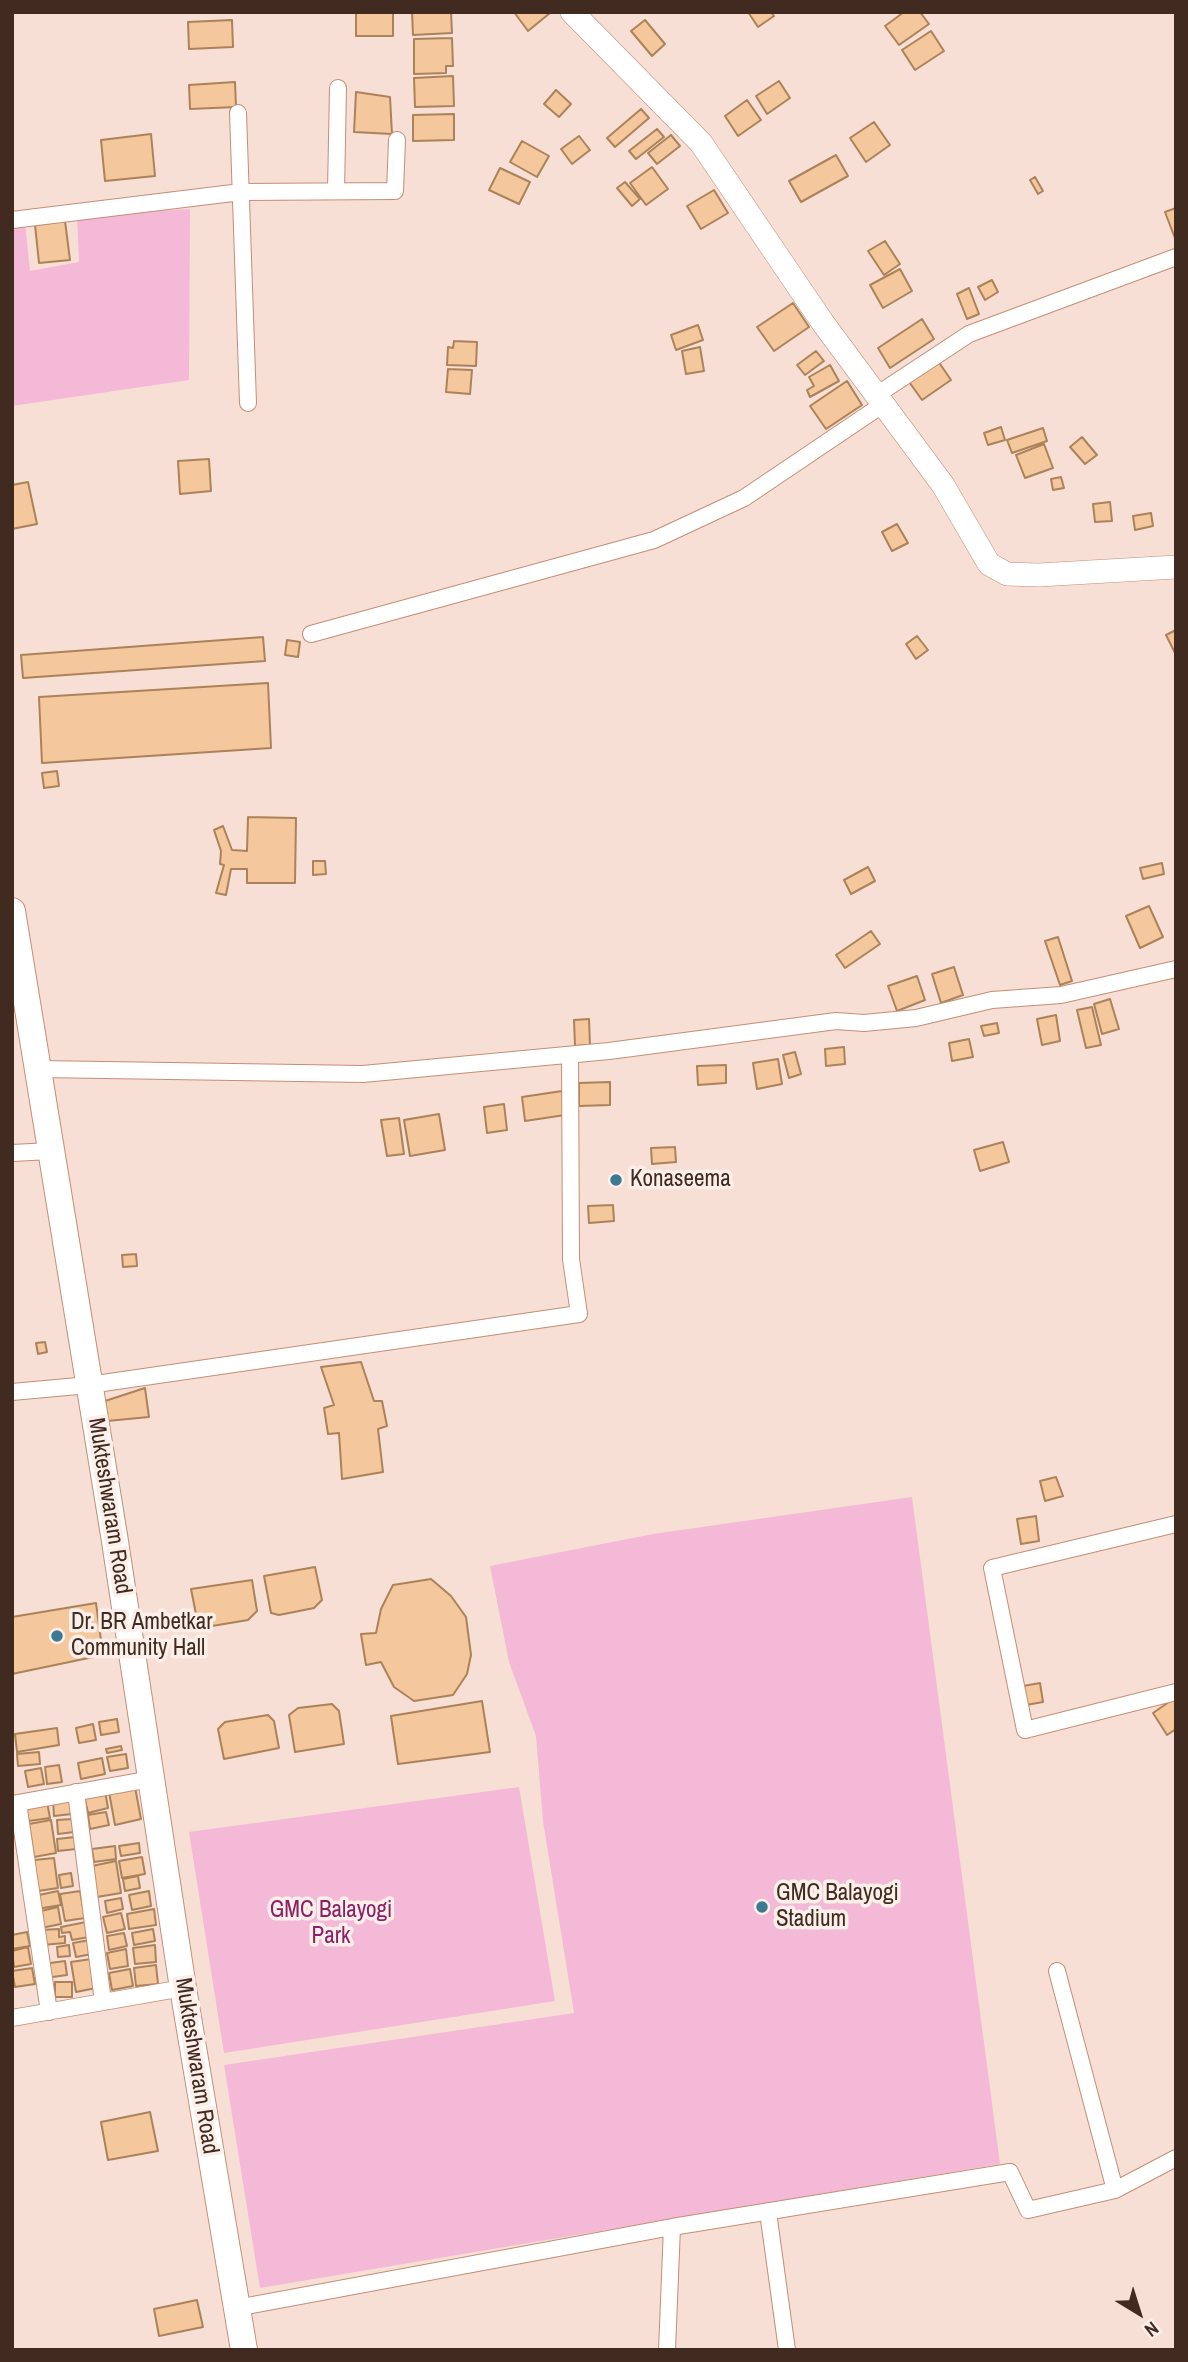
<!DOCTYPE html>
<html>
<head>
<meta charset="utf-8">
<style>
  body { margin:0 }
  #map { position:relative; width:1188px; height:2362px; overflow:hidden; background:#f7dfd5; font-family:"Archivo Narrow",sans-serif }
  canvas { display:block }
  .frame { position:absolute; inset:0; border:14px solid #412b21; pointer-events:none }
  .north { position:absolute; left:1104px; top:2278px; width:70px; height:70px; -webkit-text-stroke:5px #fcefea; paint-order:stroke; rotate:142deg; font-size:19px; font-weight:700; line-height:28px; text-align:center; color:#412b21 }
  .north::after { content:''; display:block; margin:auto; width:24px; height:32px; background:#412b21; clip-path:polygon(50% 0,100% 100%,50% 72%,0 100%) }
</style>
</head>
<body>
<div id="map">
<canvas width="1188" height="2362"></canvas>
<div class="frame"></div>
<div class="north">N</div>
</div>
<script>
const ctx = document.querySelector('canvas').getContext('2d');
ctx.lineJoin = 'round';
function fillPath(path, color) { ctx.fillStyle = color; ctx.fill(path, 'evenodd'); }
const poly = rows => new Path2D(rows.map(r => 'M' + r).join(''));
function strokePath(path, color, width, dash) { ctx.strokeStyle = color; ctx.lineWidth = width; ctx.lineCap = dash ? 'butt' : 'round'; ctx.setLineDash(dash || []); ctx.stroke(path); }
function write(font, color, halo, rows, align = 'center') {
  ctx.font = font + ' "Archivo Narrow",sans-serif'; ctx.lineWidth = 7; ctx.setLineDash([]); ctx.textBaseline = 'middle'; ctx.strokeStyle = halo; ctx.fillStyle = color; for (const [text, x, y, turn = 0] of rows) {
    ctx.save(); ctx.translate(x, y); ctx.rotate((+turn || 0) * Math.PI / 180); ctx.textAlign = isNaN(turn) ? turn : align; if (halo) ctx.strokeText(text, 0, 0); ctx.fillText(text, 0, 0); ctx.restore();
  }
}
fillPath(poly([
  [190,209,189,380,12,406,12,225,25,223,30,271,79,262,77,215],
  [912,1497,1000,2164,260,2288,224,2065,574,2013,543,1821,536,1736,509,1662,490,1566,653,1534],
  [519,1787,555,2001,224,2053,189,1832]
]), '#f3b9d7');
const building = poly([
  [356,12,393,12,393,36,356,36,356,12],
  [412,12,451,12,452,33,413,35,412,12],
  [514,12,550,12,550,13,528,31,514,12],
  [748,12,771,12,774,16,758,27,748,12],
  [904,12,920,12,929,24,899,45,885,26,904,12],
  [232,20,233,47,189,49,188,22,232,20],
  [645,20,665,44,652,56,631,31,645,20],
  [931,31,944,51,915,70,902,50,931,31],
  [452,38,453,66,446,66,446,73,414,74,414,39,452,38],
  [453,76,454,106,415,107,414,78,453,76],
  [779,81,790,98,767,114,756,96,779,81],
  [235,82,236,107,190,109,189,85,235,82],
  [556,90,571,104,559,117,544,104,556,90],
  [356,92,390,97,392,134,354,132,356,92],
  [747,100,761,120,738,136,725,116,747,100],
  [641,109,649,118,615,147,607,138,641,109],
  [454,114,454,140,413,141,413,115,454,114],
  [874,122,890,145,866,162,850,138,874,122],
  [657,129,664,137,636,159,629,151,657,129],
  [151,134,155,176,105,181,101,140,151,134],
  [671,135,680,146,657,164,648,153,671,135],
  [579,136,590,150,572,164,561,149,579,136],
  [522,141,549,156,537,177,510,162,522,141],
  [836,155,848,176,801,202,789,181,836,155],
  [652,167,668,189,646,205,630,183,652,167],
  [500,168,530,182,519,204,489,190,500,168],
  [1035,177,1043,191,1038,194,1030,180,1035,177],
  [625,182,640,199,632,206,617,188,625,182],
  [714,190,728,213,701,229,687,206,714,190],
  [1176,208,1176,241,1165,212,1176,208],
  [65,221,70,260,39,263,35,225,65,221],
  [885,241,900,264,884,275,868,251,885,241],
  [900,269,912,291,883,308,870,285,900,269],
  [992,280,998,292,985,300,978,287,992,280],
  [969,288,979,314,967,319,957,294,969,288],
  [793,303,809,327,774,351,757,327,793,303],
  [922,319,934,339,890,368,878,348,922,319],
  [698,325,703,340,676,350,671,335,698,325],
  [454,341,477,342,476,366,447,365,448,347,453,348,454,341],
  [700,347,704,371,686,374,682,351,700,347],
  [816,351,824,361,805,375,797,365,816,351],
  [936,358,951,380,922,400,907,379,936,358],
  [830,365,839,381,810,397,807,390,814,386,809,377,830,365],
  [448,369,472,370,470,394,446,392,448,369],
  [847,381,862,405,826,429,810,406,847,381],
  [1001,427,1005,440,988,445,984,433,1001,427],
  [1043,428,1047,441,1012,453,1007,440,1043,428],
  [1082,437,1097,455,1085,464,1070,447,1082,437],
  [1044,444,1053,468,1025,478,1016,455,1044,444],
  [209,459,211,491,180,494,178,461,209,459],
  [1061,477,1064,488,1053,490,1051,479,1061,477],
  [28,482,37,524,12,529,12,485,28,482],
  [1110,502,1112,521,1095,522,1093,504,1110,502],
  [1151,513,1153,526,1135,530,1133,516,1151,513],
  [897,524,908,543,892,551,882,532,897,524],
  [1176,630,1176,655,1166,635,1176,630],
  [917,636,928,650,916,659,906,644,917,636],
  [263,637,265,661,23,678,21,655,263,637],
  [287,640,300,642,298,657,285,655,287,640],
  [268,683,271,748,42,763,39,697,268,683],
  [57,771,59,786,44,788,42,773,57,771],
  [248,817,296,818,295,883,247,883,247,869,231,869,226,895,216,893,224,865,220,864,221,851,214,830,223,826,232,850,247,851,248,817],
  [313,861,325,861,326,874,313,875,313,861],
  [1162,863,1164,874,1143,879,1140,868,1162,863],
  [868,867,875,881,851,894,844,880,868,867],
  [1149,906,1163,937,1140,948,1126,916,1149,906],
  [871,931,880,944,845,968,836,955,871,931],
  [1058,937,1072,981,1060,985,1045,941,1058,937],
  [954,967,963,995,941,1003,932,974,954,967],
  [917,976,925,1000,897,1011,888,986,917,976],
  [1110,999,1119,1029,1102,1034,1094,1004,1110,999],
  [1092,1007,1101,1045,1086,1048,1077,1010,1092,1007],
  [1056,1015,1060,1041,1042,1045,1037,1019,1056,1015],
  [589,1019,590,1045,575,1046,574,1020,589,1019],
  [997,1023,999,1033,984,1036,981,1026,997,1023],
  [969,1039,973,1057,952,1061,949,1043,969,1039],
  [844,1047,845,1064,826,1066,825,1049,844,1047],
  [795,1052,801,1074,789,1078,783,1055,795,1052],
  [778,1059,782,1084,757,1089,753,1063,778,1059],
  [726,1065,726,1083,698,1085,697,1066,726,1065],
  [610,1082,610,1105,579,1106,579,1083,610,1082],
  [562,1091,565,1115,525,1121,522,1097,562,1091],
  [504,1104,507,1130,487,1133,484,1107,504,1104],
  [439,1114,445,1150,410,1156,404,1120,439,1114],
  [399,1118,404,1154,387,1156,381,1120,399,1118],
  [1003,1142,1009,1162,980,1171,974,1150,1003,1142],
  [675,1147,676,1162,652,1164,651,1148,675,1147],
  [613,1205,614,1221,589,1223,588,1206,613,1205],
  [136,1254,137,1266,123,1267,122,1255,136,1254],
  [45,1342,47,1352,38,1354,36,1343,45,1342],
  [361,1362,374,1401,382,1401,387,1426,378,1429,383,1472,342,1479,339,1433,328,1434,324,1408,334,1405,321,1367,361,1362],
  [145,1388,149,1417,107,1421,105,1401,145,1388],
  [1056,1477,1063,1496,1045,1501,1040,1481,1056,1477],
  [1036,1516,1039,1541,1021,1544,1017,1519,1036,1516],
  [315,1567,322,1600,314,1608,279,1615,271,1613,264,1576,315,1567],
  [431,1579,451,1596,466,1617,471,1655,467,1674,453,1695,414,1701,394,1687,381,1662,366,1665,361,1634,376,1633,381,1609,393,1585,431,1579],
  [252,1580,257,1611,248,1620,206,1627,197,1619,191,1589,252,1580],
  [96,1603,103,1655,12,1674,12,1617,96,1603],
  [1040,1683,1043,1702,1026,1705,1023,1686,1040,1683],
  [1176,1697,1176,1729,1167,1735,1153,1713,1176,1697],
  [482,1701,490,1752,398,1764,391,1716,482,1701],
  [332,1704,339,1711,344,1744,295,1752,289,1715,298,1708,332,1704],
  [268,1715,274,1721,279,1748,224,1759,218,1729,225,1722,268,1715],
  [117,1719,119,1732,101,1735,99,1722,117,1719],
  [93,1724,96,1740,79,1743,76,1728,93,1724],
  [57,1728,59,1745,17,1752,15,1734,57,1728],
  [121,1746,122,1750,107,1753,106,1749,121,1746],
  [39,1752,40,1764,18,1766,17,1754,39,1752],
  [126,1754,128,1768,110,1771,107,1757,126,1754],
  [102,1758,105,1774,81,1779,78,1763,102,1758],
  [59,1765,62,1782,47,1784,45,1767,59,1765],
  [41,1768,44,1784,28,1787,25,1771,41,1768],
  [135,1787,141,1819,115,1825,109,1792,135,1787],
  [105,1791,108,1808,88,1813,84,1795,105,1791],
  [70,1799,72,1814,54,1816,53,1801,70,1799],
  [47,1802,50,1818,29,1821,25,1807,47,1802],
  [106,1812,109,1825,90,1829,88,1815,106,1812],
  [73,1819,74,1832,58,1834,57,1820,73,1819],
  [51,1820,56,1853,34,1857,29,1824,51,1820],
  [75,1837,76,1849,58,1851,57,1839,75,1837],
  [139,1843,140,1853,121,1856,119,1846,139,1843],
  [115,1846,116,1859,94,1862,92,1849,115,1846],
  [142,1857,145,1874,122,1878,119,1861,142,1857],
  [54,1858,58,1888,38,1891,34,1860,54,1858],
  [116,1861,121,1893,97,1897,92,1866,116,1861],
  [71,1873,73,1886,61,1888,59,1875,71,1873],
  [138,1876,140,1888,125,1891,123,1879,138,1876],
  [58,1891,61,1905,37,1909,34,1896,58,1891],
  [80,1891,85,1918,65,1921,60,1894,80,1891],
  [149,1891,151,1906,132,1910,129,1895,149,1891],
  [121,1898,123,1909,107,1913,105,1901,121,1898],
  [58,1907,61,1924,41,1928,37,1912,58,1907],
  [154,1909,156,1925,129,1929,127,1914,154,1909],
  [121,1913,125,1929,107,1933,103,1917,121,1913],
  [86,1922,89,1937,72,1940,70,1932,62,1933,61,1927,86,1922],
  [59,1929,59,1937,65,1936,65,1943,42,1945,41,1930,59,1929],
  [153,1929,155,1941,134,1945,132,1933,153,1929],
  [27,1932,30,1946,12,1949,12,1935,27,1932],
  [124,1933,127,1946,109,1950,107,1936,124,1933],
  [90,1940,92,1954,76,1957,73,1943,90,1940],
  [69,1945,70,1956,58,1957,57,1947,69,1945],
  [155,1945,156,1962,135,1964,133,1948,155,1945],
  [28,1947,31,1964,14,1967,12,1951,28,1947],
  [126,1949,128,1966,110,1969,107,1953,126,1949],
  [91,1959,96,1988,76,1992,71,1962,91,1959],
  [65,1961,67,1975,45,1978,43,1964,65,1961],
  [156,1965,158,1984,136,1986,134,1968,156,1965],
  [32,1968,35,1984,15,1987,12,1971,32,1968],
  [130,1969,133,1986,112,1990,109,1973,130,1969],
  [55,1982,72,1982,72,1997,55,1997,55,1982],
  [150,2112,158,2151,108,2160,101,2122,150,2112],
  [197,2300,203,2327,159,2336,154,2309,197,2300]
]);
fillPath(building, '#f4c89c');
strokePath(building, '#ab8259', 2);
const street = poly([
  [238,113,248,403],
  [336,191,338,88],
  [12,220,241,192,395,191,397,140],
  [875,396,969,334,1176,257],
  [311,634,654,540,744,498,882,405],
  [40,1069,363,1074,609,1051,836,1021,864,1023,916,1018,992,1000,1061,995,1176,969],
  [12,1153,51,1151],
  [12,1392,89,1385,579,1314,571,1259,570,1055],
  [1176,1524,992,1568,1025,1730,1176,1692],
  [76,1792,103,2002],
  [18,1803,49,2012],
  [12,1804,151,1779],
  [1057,1971,1115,2190],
  [12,2018,183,1988],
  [768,2212,787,2350],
  [236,2308,672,2227,1010,2172,1028,2210,1115,2190,1176,2158],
  [667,2350,672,2227]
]);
const secondary = poly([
  [572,12,701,143,823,323,943,485,989,564,1007,574,1039,575,1176,567]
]);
const primary = poly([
  [12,911,114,1535,183,1988,244,2350]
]);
strokePath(street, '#c48e74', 18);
strokePath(secondary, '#c48e74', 24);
strokePath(primary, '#c48e74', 28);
strokePath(street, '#fff', 16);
strokePath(secondary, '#fff', 23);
strokePath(primary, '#fff', 26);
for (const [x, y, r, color] of [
  [616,1180,7,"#3d7990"],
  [57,1636,7,"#3d7990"],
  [762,1907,7,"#3d7990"]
]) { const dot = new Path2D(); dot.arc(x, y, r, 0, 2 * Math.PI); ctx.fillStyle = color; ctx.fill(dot); strokePath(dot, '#fcefea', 2.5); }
write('23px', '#412b21', '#fcefea', [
  ["Konaseema",630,1180],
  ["Dr. BR Ambetkar",71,1623],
  ["Community Hall",71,1649],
  ["GMC Balayogi",776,1894],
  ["Stadium",776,1920]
], 'left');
write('23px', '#412b21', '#fcefea', [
  ["Mukteshwaram Road",109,1506,81],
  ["Mukteshwaram Road",196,2066,81]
]);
write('23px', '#8b1f65', '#fcefea', [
  ["GMC Balayogi",331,1911],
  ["Park",331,1937]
]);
</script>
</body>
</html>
